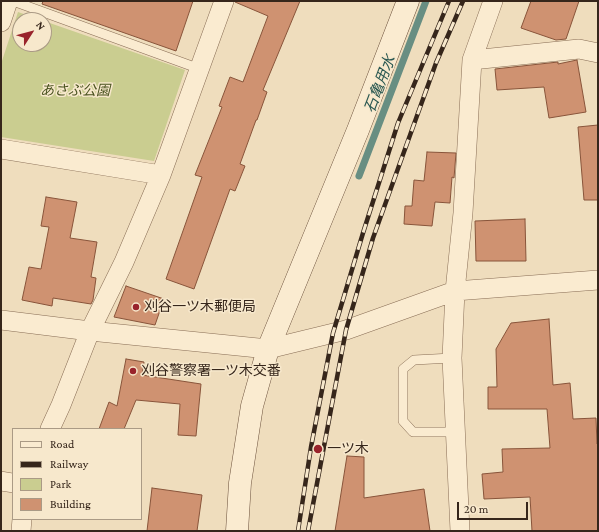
<!DOCTYPE html>
<html>
<head>
<meta charset="utf-8">
<style>
  body { margin:0 }
  #map { position:relative; width:599px; height:532px; overflow:hidden; background:#efddbd; font-family:"Crimson Pro",serif }
  canvas { display:block }
  .frame { position:absolute; inset:0; border:2px solid #36261b; pointer-events:none }
  .legend { position:absolute; left:12px; top:428px; width:130px; height:92px; box-sizing:border-box; background:#f7e8cc; border:1px solid #aa9a85; margin:0; padding:5px 7px; list-style:none; font-size:12px; color:#36261b }
  .legend li { display:flex; align-items:center; gap:8px; height:20px }
  .legend b { width:20px; border:1px solid #aa9a85 }
  .north { position:absolute; left:12px; top:12px; width:40px; height:40px; box-sizing:border-box; background:#f7e8cc; border:1px solid #aa9a85; border-radius:50%; rotate:54deg; font-size:11px; font-weight:700; line-height:16px; text-align:center; color:#36261b }
  .north::after { content:''; display:block; margin:auto; width:14px; height:18px; background:#99232b; clip-path:polygon(50% 0,100% 100%,50% 72%,0 100%) }
  .scale { position:absolute; left:457px; top:502px; width:71px; height:18px; box-sizing:border-box; border:2px solid #36261b; border-top:0; padding-left:5px; font-size:12px; line-height:14px; white-space:nowrap; color:#36261b; -webkit-text-stroke:3px #f7e8cc; paint-order:stroke }
</style>
</head>
<body>
<div id="map">
<canvas width="599" height="532"></canvas>
<div class="frame"></div>
<ul class="legend">
<li><b style="height:5px;background:#faebd0"></b>Road</li>
<li><b style="height:5px;background:#36261b"></b>Railway</li>
<li><b style="height:11px;background:#cacd90"></b>Park</li>
<li><b style="height:11px;background:#cf9271"></b>Building</li>
</ul>
<div class="north">N</div>
<div class="scale">20 m</div>
</div>
<script>
const ctx = document.querySelector('canvas').getContext('2d');
ctx.lineJoin = 'round';
function fillPath(path, color) { ctx.fillStyle = color; ctx.fill(path, 'evenodd'); }
const poly = rows => new Path2D(rows.map(r => 'M' + r).join(''));
function strokePath(path, color, width, dash) { ctx.strokeStyle = color; ctx.lineWidth = width; ctx.lineCap = dash ? 'butt' : 'round'; ctx.setLineDash(dash || []); ctx.stroke(path); }
function write(font, color, halo, rows, align = 'center') {
  ctx.font = font + ' "Crimson Pro","Noto Sans JP",serif'; ctx.lineWidth = 3; ctx.setLineDash([]); ctx.textBaseline = 'middle'; ctx.strokeStyle = halo; ctx.fillStyle = color; for (const [text, x, y, turn = 0] of rows) {
    ctx.save(); ctx.translate(x, y); ctx.rotate((+turn || 0) * Math.PI / 180); ctx.textAlign = isNaN(turn) ? turn : align; if (halo) ctx.strokeText(text, 0, 0); ctx.fillText(text, 0, 0); ctx.restore();
  }
}
fillPath(poly([
  [18,12,41,20,20,20,20,44,44,44,44,21,185,70,154,161,1,137,1,64]
]), '#cacd90');
strokePath(poly([
  [359,176,426,1]
]), '#688e82', 7);
const building = poly([
  [43,1,193,1,176,51,42,4,43,1],
  [235,1,300,1,263,90,267,92,257,120,256,120,240,164,245,166,235,191,230,189,194,289,166,279,202,177,195,175,222,107,219,106,230,77,243,82,268,16,235,2,235,1],
  [531,1,579,1,566,39,556,40,521,28,531,1],
  [577,60,586,112,549,118,544,87,497,90,495,69,558,62,558,64,577,60],
  [598,125,598,200,584,200,578,127,598,125],
  [427,152,456,153,454,178,452,177,450,203,435,202,432,226,404,224,405,206,412,206,414,180,424,181,427,152],
  [46,197,77,202,70,238,97,242,91,277,96,278,93,300,91,304,53,298,52,306,22,300,29,267,41,269,49,227,41,226,46,197],
  [525,219,526,261,476,261,475,221,525,219],
  [126,286,164,299,155,325,114,317,126,286],
  [549,319,553,385,570,383,573,419,596,418,597,444,598,443,598,531,532,531,530,497,484,499,482,474,503,472,502,449,550,448,547,409,488,409,488,387,497,387,496,349,511,323,549,319],
  [126,359,144,362,142,375,201,384,196,436,178,435,180,404,136,400,124,429,99,429,109,402,117,406,126,359],
  [347,456,364,457,364,498,424,489,430,531,335,531,347,456],
  [152,488,202,495,197,531,147,531,152,488]
]);
fillPath(building, '#cf9271');
strokePath(building, '#88543a', 1);
const lane = poly([
  [13,1,200,69],
  [452,358,414,360,403,369,403,421,413,432,456,432]
]);
const street = poly([
  [1,22,8,1],
  [472,60,579,49,598,53],
  [1,149,161,175],
  [1,320,90,331,268,349,346,330,455,291,598,280],
  [50,429,61,405,90,331,124,262,161,175,224,1],
  [1,481,13,483],
  [21,531,22,519],
  [460,531,452,358,455,291,463,213,472,60,493,1]
]);
const secondary = poly([
  [237,531,240,483,252,406,268,349,358,130,408,1]
]);
strokePath(lane, '#886d55', 10);
strokePath(street, '#886d55', 20);
strokePath(secondary, '#694e39', 23);
strokePath(lane, '#faebd0', 9);
strokePath(street, '#faebd0', 19);
strokePath(secondary, '#faebd0', 22);
const rail = poly([
  [298,531,311,447,333,333,363,233,398,123,449,1],
  [308,531,346,330,373,238,436,63,463,1]
]);
strokePath(rail, '#36261b', 4.5);
strokePath(rail, '#f7e8cc', 3, [9]);
for (const [x, y, r, color] of [
  [136,307,4,"#99232b"],
  [133,371,4,"#99232b"],
  [318,449,5,"#99232b"]
]) { const dot = new Path2D(); dot.arc(x, y, r, 0, 2 * Math.PI); ctx.fillStyle = color; ctx.fill(dot); strokePath(dot, '#f7e8cc', 1.5); }
write('italic 14px', '#4a5320', '#f7e8cc', [
  ["あさぶ公園",75,91]
]);
write('14px', '#36261b', '#f7e8cc', [
  ["刈谷一ツ木郵便局",144,307],
  ["刈谷警察署一ツ木交番",141,371],
  ["一ツ木",327,449]
], 'left');
write('italic 15px', '#295751', '#f7e8cc', [
  ["石亀用水",380,84,-69]
]);
</script>
</body>
</html>
